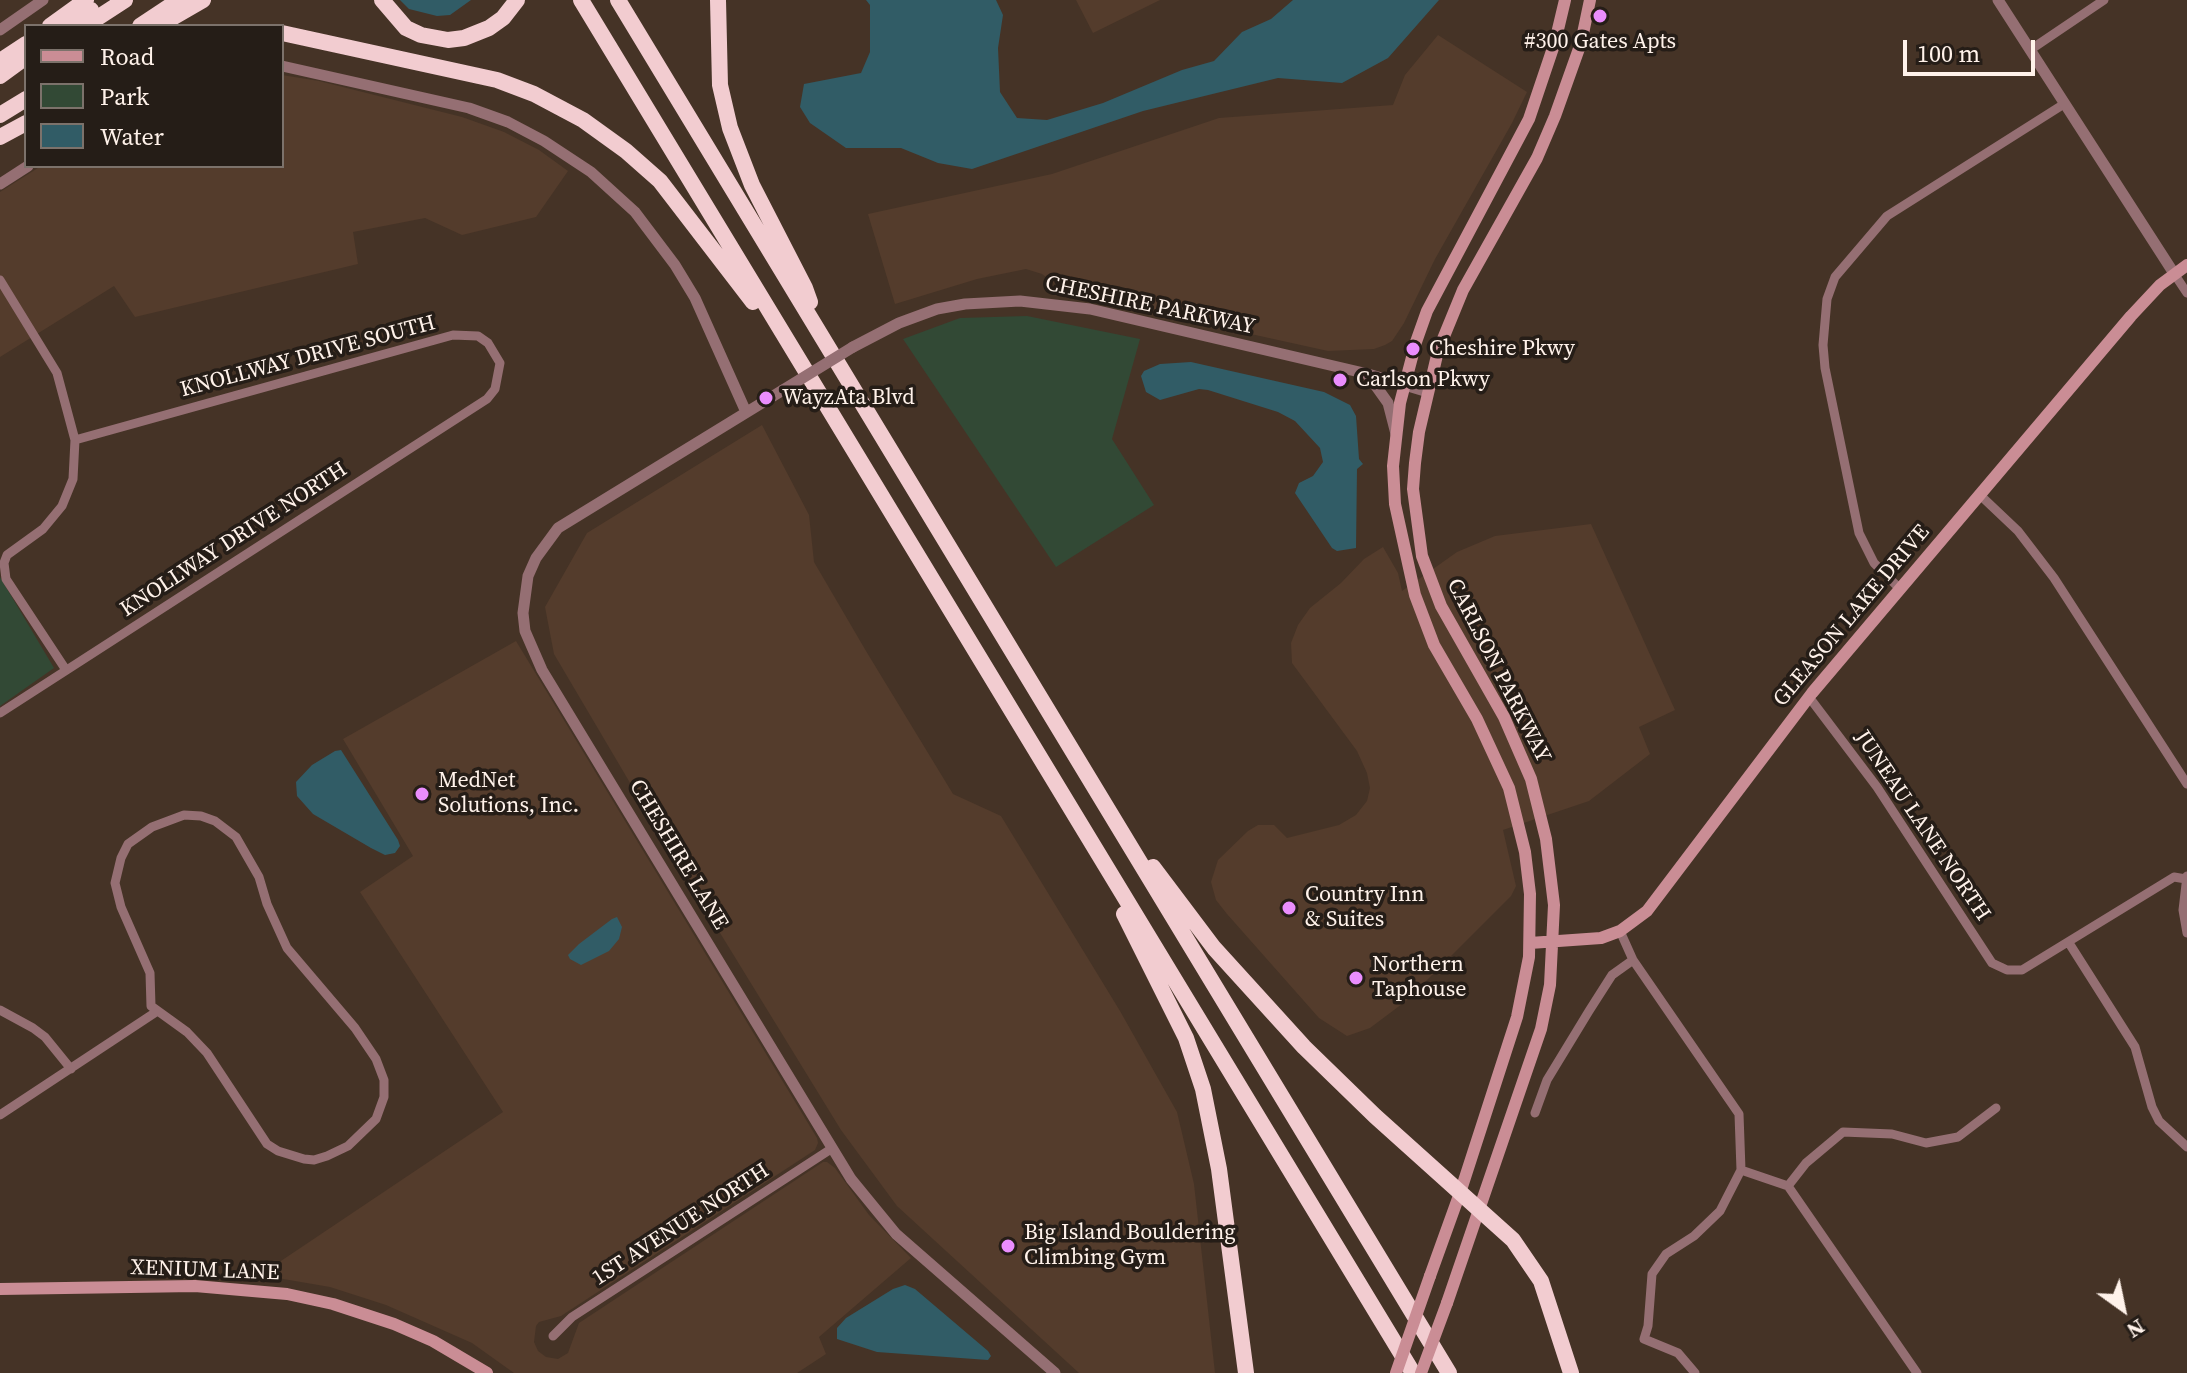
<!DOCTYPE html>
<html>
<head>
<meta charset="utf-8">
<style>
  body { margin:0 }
  #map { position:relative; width:2187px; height:1373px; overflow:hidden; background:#453326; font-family:"Source Serif 4",serif }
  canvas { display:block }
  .legend { position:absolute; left:24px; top:24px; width:260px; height:144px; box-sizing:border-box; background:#251d17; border:2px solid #7c726b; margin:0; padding:10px 14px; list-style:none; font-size:24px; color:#fff2ea }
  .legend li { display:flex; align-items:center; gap:16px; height:40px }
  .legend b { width:40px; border:2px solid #7c726b }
  .north { position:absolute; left:2083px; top:1269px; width:80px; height:80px; -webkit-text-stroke:6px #251d17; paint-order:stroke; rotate:147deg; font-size:22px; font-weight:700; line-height:32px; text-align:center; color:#fff2ea }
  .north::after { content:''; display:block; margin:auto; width:28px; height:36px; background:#fff2ea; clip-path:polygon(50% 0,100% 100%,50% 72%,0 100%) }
  .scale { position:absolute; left:1903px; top:40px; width:132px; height:36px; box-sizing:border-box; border:4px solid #fff2ea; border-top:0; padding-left:10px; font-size:24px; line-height:28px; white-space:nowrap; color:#fff2ea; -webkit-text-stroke:6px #251d17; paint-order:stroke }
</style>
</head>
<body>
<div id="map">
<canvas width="2187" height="1373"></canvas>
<ul class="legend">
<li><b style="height:10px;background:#ca8d95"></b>Road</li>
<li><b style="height:22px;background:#324935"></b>Park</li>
<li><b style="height:22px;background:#315c66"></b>Water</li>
</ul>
<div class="north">N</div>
<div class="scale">100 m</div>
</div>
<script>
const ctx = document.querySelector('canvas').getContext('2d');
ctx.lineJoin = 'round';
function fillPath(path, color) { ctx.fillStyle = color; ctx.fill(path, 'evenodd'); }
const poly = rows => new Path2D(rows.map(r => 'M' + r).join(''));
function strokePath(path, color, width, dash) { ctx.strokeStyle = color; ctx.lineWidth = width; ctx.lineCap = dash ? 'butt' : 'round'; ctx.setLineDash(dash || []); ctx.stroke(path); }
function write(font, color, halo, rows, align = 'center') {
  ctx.font = font + ' "Source Serif 4",serif'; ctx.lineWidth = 7; ctx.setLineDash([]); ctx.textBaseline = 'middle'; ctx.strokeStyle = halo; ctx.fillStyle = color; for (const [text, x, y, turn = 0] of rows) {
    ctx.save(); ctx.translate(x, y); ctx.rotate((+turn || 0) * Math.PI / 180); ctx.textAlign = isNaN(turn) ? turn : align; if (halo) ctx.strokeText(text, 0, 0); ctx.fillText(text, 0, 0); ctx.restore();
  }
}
fillPath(poly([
  [1076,0,1160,0,1093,33],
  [1438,35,1527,92,1512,123,1435,259,1404,323,1392,341,1385,345,1374,349,1328,351,1083,297,1058,286,1042,274,1026,269,977,279,895,304,868,214,1052,174,1219,118,1393,105,1405,75],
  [282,75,319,81,462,117,504,132,539,150,568,171,536,217,462,235,425,218,353,232,358,264,135,317,114,286,0,357,0,192,41,166,282,166],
  [762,425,809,515,814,562,866,651,953,794,1001,816,1120,1011,1177,1112,1194,1184,1215,1373,1079,1373,897,1206,841,1130,682,871,554,654,545,607,587,533],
  [1591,524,1675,710,1639,727,1650,754,1589,801,1503,830,1516,886,1511,896,1406,1001,1370,1028,1347,1036,1319,1018,1227,914,1216,900,1211,882,1218,860,1248,831,1258,825,1274,825,1287,838,1339,825,1356,815,1367,801,1370,788,1367,773,1357,751,1292,663,1291,643,1298,625,1310,608,1341,583,1364,559,1383,547,1398,573,1402,591,1457,552,1495,536],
  [516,641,817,1138,818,1143,815,1150,561,1316,539,1322,536,1326,534,1342,538,1351,546,1357,558,1359,568,1353,579,1323,823,1162,827,1162,835,1168,869,1215,911,1258,819,1337,826,1354,797,1373,514,1373,472,1343,386,1305,330,1287,260,1275,503,1112,360,892,413,856,343,739]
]), '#543c2c');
fillPath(poly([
  [1027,316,1140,339,1112,439,1154,505,1056,567,903,339,960,318],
  [0,577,54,668,0,706]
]), '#324935');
fillPath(poly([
  [400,0,471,0,450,15,437,16,409,9],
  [866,0,996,0,1003,15,998,48,1000,92,1017,118,1047,120,1103,103,1182,70,1214,61,1242,32,1271,19,1293,0,1439,0,1388,58,1342,83,1278,78,1143,111,972,169,938,163,901,148,846,148,810,123,800,107,804,84,861,73,870,52,870,5],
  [1191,362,1324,392,1350,405,1356,416,1359,459,1363,464,1357,469,1356,548,1337,551,1332,548,1295,493,1299,483,1313,476,1323,462,1320,448,1295,421,1278,412,1208,390,1199,389,1160,400,1146,392,1141,376,1144,371,1160,364],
  [341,750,398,840,400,846,395,853,385,855,371,848,313,814,297,796,296,782,312,765,335,751],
  [617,917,622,927,619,939,609,951,581,965,570,959,568,955,579,944,612,919],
  [905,1285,915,1289,988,1351,991,1356,988,1360,877,1352,837,1339,837,1328,846,1318,893,1289]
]), '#315c66');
strokePath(poly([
  [2030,50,2104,0],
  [2175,275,2187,293],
  [0,280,57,373,75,440,73,479,62,506,43,529,7,555,4,563,6,579,66,670],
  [1980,495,2018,531,2054,578,2187,784],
  [1900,589,1874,563,1859,533,1825,368,1823,345,1827,299,1835,277,1887,216,2064,104],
  [1809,697,1877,787,1992,963,2007,970,2022,970,2174,877,2186,879],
  [0,713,487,399,495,389,500,363,488,343,478,336,453,335,75,440],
  [184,815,201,816,215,821,236,837,259,877,267,904,287,948,355,1028,376,1059,384,1080,384,1097,376,1119,348,1146,327,1156,314,1160,304,1159,278,1151,267,1144,207,1053,187,1032,151,1006,150,973,121,907,115,883,121,858,128,844,152,827,184,815],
  [2187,876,2183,910,2187,933],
  [1620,931,1633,960,1739,1114,1741,1170,1788,1186,1917,1373],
  [2069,943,2135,1047,2152,1107,2159,1121,2187,1147],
  [0,1010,33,1028,45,1037,71,1069],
  [1535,1113,1547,1080,1589,1011,1612,975,1633,960],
  [0,1115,156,1012],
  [1788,1186,1806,1163,1843,1132,1892,1134,1926,1143,1958,1137,1996,1108],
  [553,1336,572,1317,831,1149],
  [1695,1373,1678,1353,1644,1339,1648,1326,1652,1274,1666,1254,1694,1236,1720,1211,1741,1170]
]), '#956f73', 9);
strokePath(poly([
  [1998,0,2175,275],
  [0,30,43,0],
  [282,66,469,108,508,122,544,141,591,172,635,212,675,265,695,298,746,412],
  [0,184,28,166],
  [853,347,899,323,937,309,965,304,1020,301,1090,309,1368,374,1428,392],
  [1368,375,1388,403,1396,434],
  [783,390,558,528,536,558,528,576,523,613,525,631,542,670,851,1179,896,1234,1055,1373]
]), '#956f73', 11);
strokePath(poly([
  [1530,943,1601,938,1620,931,1647,911,1812,693,2131,316,2160,285,2187,265],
  [1430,1276,1461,1190,1517,1017,1529,957,1530,894,1525,852,1509,788,1477,719,1434,645,1415,595,1395,504,1393,466,1400,403,1416,342,1427,311,1529,119,1555,42,1565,0],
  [0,1289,195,1286,287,1294,333,1304,394,1324,433,1341,487,1373],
  [1447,1303,1541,1029,1550,985,1554,905,1546,839,1531,779,1504,717,1441,606,1422,556,1413,489,1415,463,1419,432,1438,351,1463,290,1537,158,1555,116,1581,43,1590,0]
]), '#ca8d95', 12);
strokePath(poly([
  [382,0,406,28,421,35,448,40,464,38,489,28,503,18,517,0],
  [581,0,1413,1373],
  [618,0,1449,1373],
  [718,0,720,85,730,128,752,185,805,288,810,302],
  [50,26,86,0],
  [69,26,91,10],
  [85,26,125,0],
  [140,26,179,0],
  [158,26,203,0],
  [282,33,497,80,534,94,583,120,626,151,660,181,753,302],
  [0,61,26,44],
  [0,76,26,57],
  [0,115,26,99],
  [0,137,26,123],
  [1153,867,1214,948,1304,1047,1375,1116,1513,1240,1541,1281,1571,1373],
  [1124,914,1186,1038,1203,1089,1219,1169,1246,1373]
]), '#f2ccd0', 16);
strokePath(poly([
  [783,390,853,347]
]), '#956f73', 11);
strokePath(poly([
  [1396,1373,1430,1276],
  [1421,1373,1447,1303]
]), '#ca8d95', 12);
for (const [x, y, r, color] of [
  [1600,16,8,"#ea8dfd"],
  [1413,349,8,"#ea8dfd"],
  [1340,380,8,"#ea8dfd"],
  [766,398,8,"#ea8dfd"],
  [422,794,8,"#ea8dfd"],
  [1289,908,8,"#ea8dfd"],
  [1356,978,8,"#ea8dfd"],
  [1008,1246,8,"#ea8dfd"]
]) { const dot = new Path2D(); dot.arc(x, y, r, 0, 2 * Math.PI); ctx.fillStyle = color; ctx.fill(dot); strokePath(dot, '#251d17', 3); }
write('22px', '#fff2ea', '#251d17', [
  ["#300 Gates Apts",1600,42,"center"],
  ["Cheshire Pkwy",1429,349],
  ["Carlson Pkwy",1356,380],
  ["WayzAta Blvd",782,398],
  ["MedNet",438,781],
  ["Solutions, Inc.",438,806],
  ["Country Inn",1305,895],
  ["& Suites",1305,920],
  ["Northern",1372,965],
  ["Taphouse",1372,990],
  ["Big Island Bouldering",1024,1233],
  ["Climbing Gym",1024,1258]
], 'left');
write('22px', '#fff2ea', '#251d17', [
  ["CHESHIRE PARKWAY",1150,306,12],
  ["KNOLLWAY DRIVE SOUTH",308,357,-15],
  ["KNOLLWAY DRIVE NORTH",234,540,-33],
  ["GLEASON LAKE DRIVE",1852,616,-50],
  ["CARLSON PARKWAY",1498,671,63],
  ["JUNEAU LANE NORTH",1922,826,56],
  ["CHESHIRE LANE",678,855,59],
  ["1ST AVENUE NORTH",681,1225,-33],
  ["XENIUM LANE",205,1271,2]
]);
</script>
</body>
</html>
